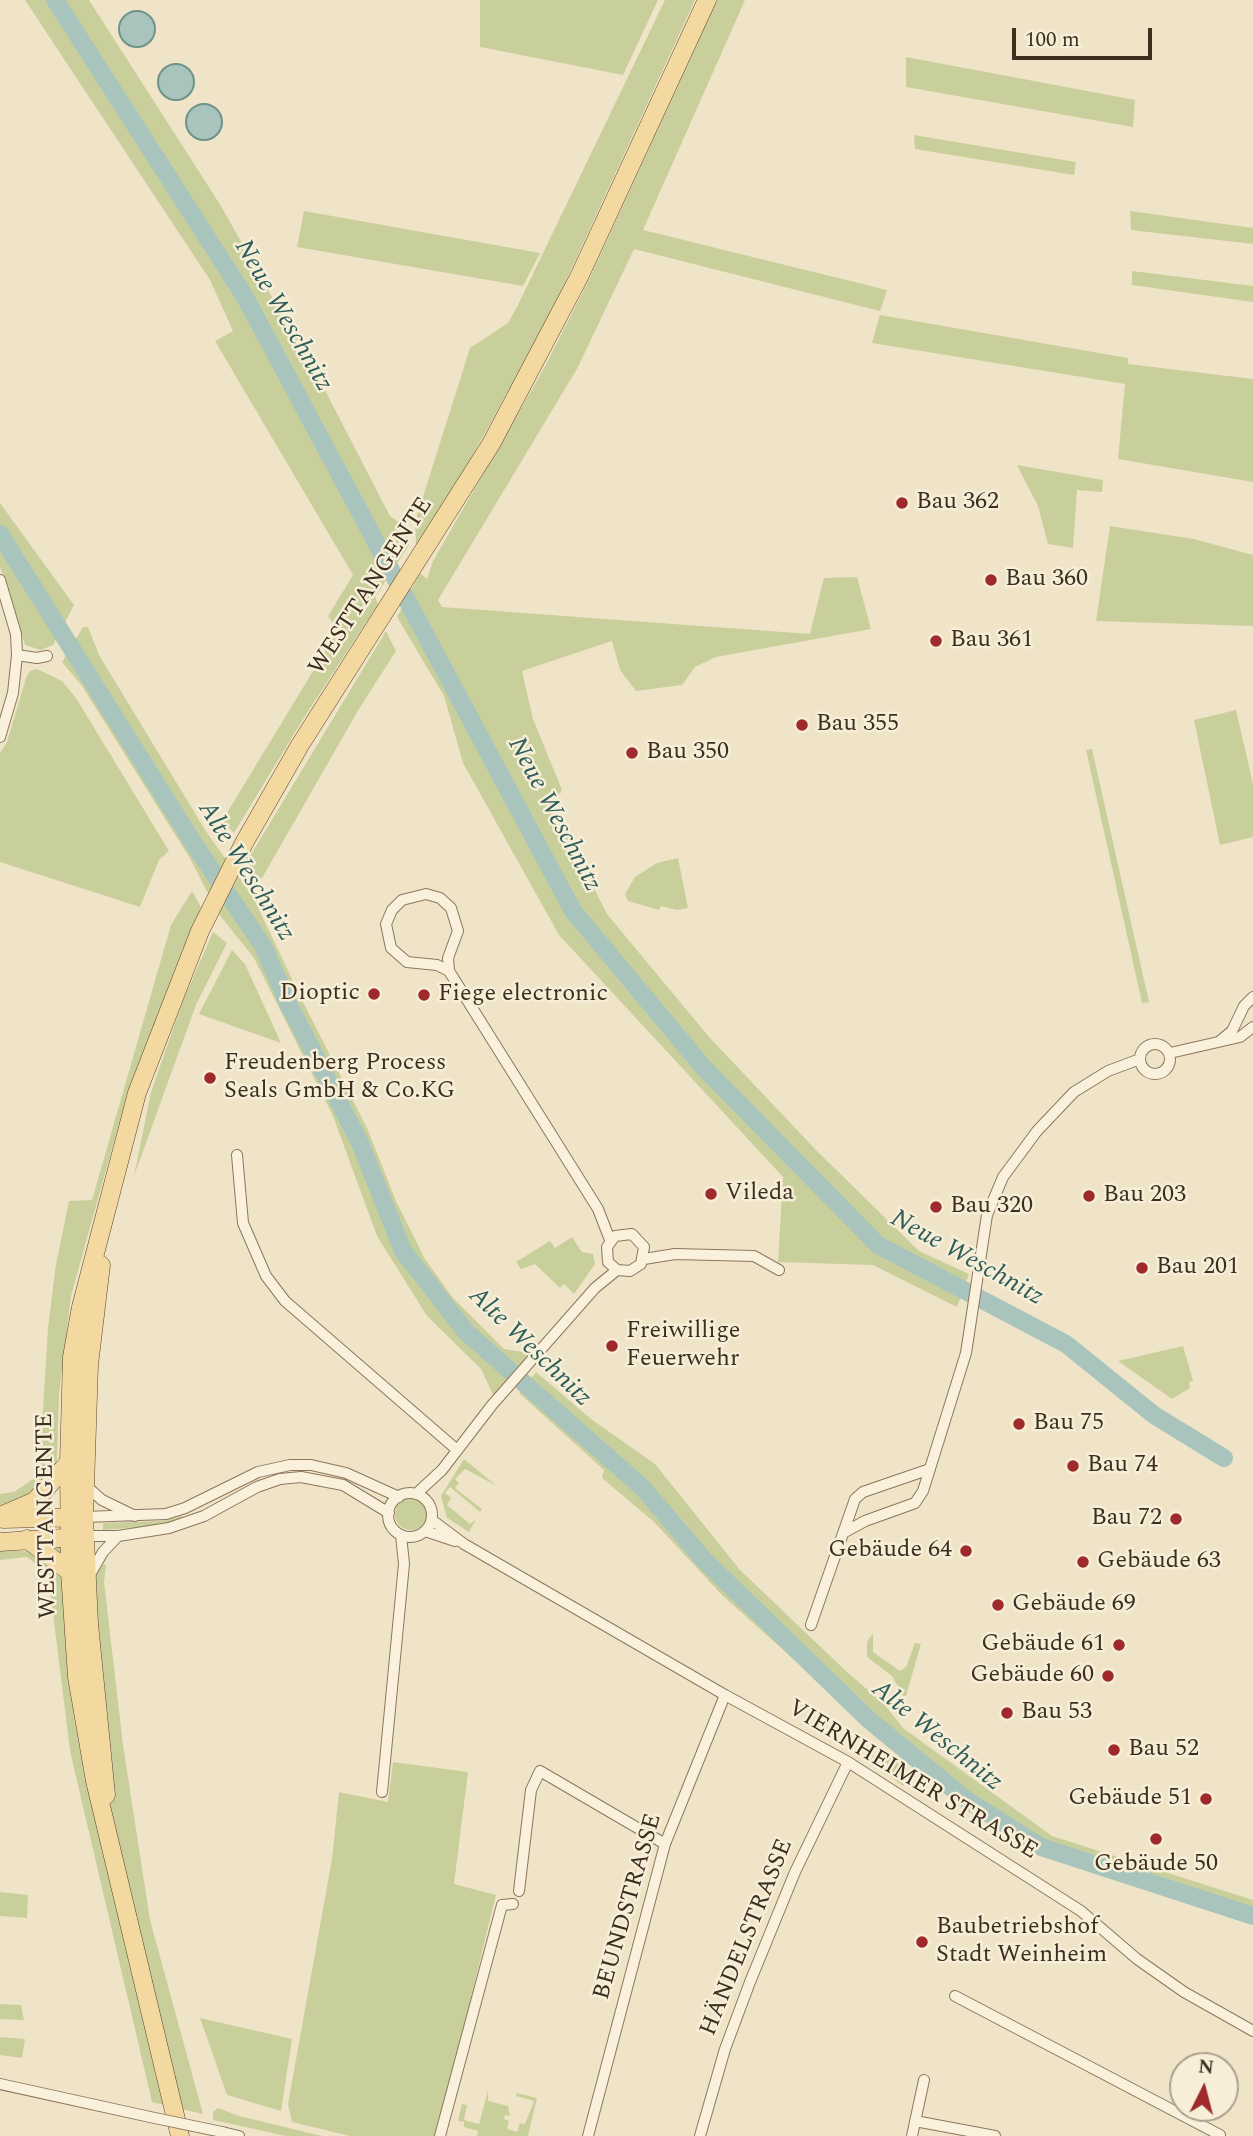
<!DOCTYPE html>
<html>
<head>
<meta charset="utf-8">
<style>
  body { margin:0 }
  #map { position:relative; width:1253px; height:2136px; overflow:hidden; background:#f0e4c8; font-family:Spectral,serif }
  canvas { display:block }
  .north { position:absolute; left:1169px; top:2052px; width:70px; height:70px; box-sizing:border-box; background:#f7eed8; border:2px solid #ada18e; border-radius:50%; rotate:6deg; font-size:19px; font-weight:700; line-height:28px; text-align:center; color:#3d2e20 }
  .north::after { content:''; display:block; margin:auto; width:24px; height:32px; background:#9e2a2b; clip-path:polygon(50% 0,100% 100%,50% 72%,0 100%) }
  .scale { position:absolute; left:1012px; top:28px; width:140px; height:32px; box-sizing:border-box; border:4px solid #3d2e20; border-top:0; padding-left:9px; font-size:21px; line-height:24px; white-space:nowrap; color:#3d2e20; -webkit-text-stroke:5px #f7eed8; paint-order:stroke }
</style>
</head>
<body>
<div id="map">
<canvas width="1253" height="2136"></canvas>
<div class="north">N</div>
<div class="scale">100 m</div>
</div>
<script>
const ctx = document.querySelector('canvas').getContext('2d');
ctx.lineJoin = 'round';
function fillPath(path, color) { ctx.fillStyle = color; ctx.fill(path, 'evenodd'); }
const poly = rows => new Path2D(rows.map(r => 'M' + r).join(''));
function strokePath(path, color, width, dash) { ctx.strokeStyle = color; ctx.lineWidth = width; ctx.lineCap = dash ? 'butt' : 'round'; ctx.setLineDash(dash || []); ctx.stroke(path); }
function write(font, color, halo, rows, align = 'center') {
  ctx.font = font + ' Spectral,serif'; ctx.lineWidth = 5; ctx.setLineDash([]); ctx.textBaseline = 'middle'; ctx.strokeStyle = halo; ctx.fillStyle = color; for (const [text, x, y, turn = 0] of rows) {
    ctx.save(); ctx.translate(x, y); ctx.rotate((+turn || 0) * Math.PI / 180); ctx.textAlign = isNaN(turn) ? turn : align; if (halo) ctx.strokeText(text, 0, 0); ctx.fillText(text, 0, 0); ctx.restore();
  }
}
fillPath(poly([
  [25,0,89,0,221,206,272,297,282,307,390,516,406,527,409,545,375,597,378,604,305,716,234,833,222,821,338,630,328,616,353,575,215,341,233,331,210,280],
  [480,0,658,0,623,75,480,47],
  [665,0,695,0,552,311,435,524,418,545,416,544,415,522,470,348,508,323,517,307],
  [717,0,745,0,643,230,887,290,880,311,634,249,577,369,438,600,442,607,810,634,824,578,857,577,871,629,716,657,695,667,682,685,636,691,620,670,612,641,522,671,533,719,562,790,552,806,607,914,710,1038,816,1150,919,1251,969,1274,957,1307,873,1265,778,1262,783,1177,559,935,463,763,444,696,397,617,420,573,427,579,433,561,543,370,588,282],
  [906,57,1135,100,1133,127,906,87],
  [914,135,1076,162,1074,175,915,149],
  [304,211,540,253,523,286,297,247],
  [1130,211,1253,228,1253,244,1131,230],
  [1132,271,1253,286,1253,302,1132,285],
  [880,315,1128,358,1128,364,1253,379,1253,482,1118,459,1125,384,872,343],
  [1017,465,1103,480,1102,492,1077,490,1073,548,1048,544,1038,506],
  [0,503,74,605,53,645,41,650,25,645,0,567],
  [1110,526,1194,539,1253,555,1253,626,1096,621],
  [83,627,88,627,99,655,207,833,253,897,301,998,367,1128,396,1201,425,1259,453,1298,504,1349,535,1354,494,1397,481,1369,427,1316,377,1236,333,1116,254,958,218,913,191,860,82,686,62,662],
  [386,631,396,651,359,709,262,878,252,879,244,866],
  [37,669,62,681,76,698,169,851,159,860,140,907,0,862,0,753,7,742,26,678,30,671],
  [1236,710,1253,784,1253,837,1220,845,1194,720],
  [1092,749,1149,1002,1142,1003,1086,750],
  [678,858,688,908,677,910,661,906,659,910,628,901,625,894,635,877,657,863],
  [192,891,201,907,128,1091,71,1296,59,1394,57,1459,52,1476,42,1491,0,1508,0,1494,14,1492,39,1475,48,1328,56,1264,69,1201,92,1200,171,925],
  [213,932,227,943,196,1005,134,1176,151,1092,183,1001],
  [232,950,245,964,281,1043,199,1014],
  [572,1237,582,1252,593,1254,595,1264,574,1294,564,1284,560,1288,535,1264,521,1269,516,1262,550,1241,555,1248],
  [1183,1346,1193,1381,1189,1382,1190,1388,1172,1399,1118,1361],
  [536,1372,591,1419,655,1464,740,1570,847,1672,884,1704,903,1728,1052,1836,1253,1900,1253,1923,1043,1851,898,1753,722,1595,654,1522,602,1478,604,1470,519,1393],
  [464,1459,497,1486,465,1469,455,1479,459,1483,455,1488,482,1509,480,1512,450,1487,445,1493,451,1498,447,1505,470,1524,476,1519,469,1532,447,1518,441,1496],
  '395 1514a16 16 0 1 1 32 0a16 16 0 1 1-32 0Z',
  [182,1516,183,1519,164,1525,103,1530,103,1523,160,1521],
  [62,1545,77,1560,106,1565,104,1582,123,1745,150,1920,203,2114,152,2102,70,1751,48,1573,27,1557,0,1560,0,1551,28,1551],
  [873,1633,873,1652,900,1671,906,1667,915,1643,921,1644,906,1696,903,1696,892,1676,867,1657,867,1642],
  [877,1754,889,1757,911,1774,903,1786,876,1766,872,1756],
  [393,1762,468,1772,454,1884,496,1895,437,2136,350,2136,292,2122,288,2104,332,1859,339,1792,388,1802],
  [0,1892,28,1895,27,1918,0,1916],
  [0,2004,21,2005,24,2020,0,2019],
  [200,2018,292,2039,281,2111,227,2095],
  [0,2037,25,2039,22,2058,0,2055],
  [488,2091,488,2101,508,2106,510,2116,505,2115,504,2119,509,2121,507,2129,517,2132,520,2123,525,2124,534,2101,516,2096,517,2093,537,2098,528,2136,477,2136,478,2131,464,2127,464,2122,458,2121,462,2104,467,2105,464,2120,479,2124],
  [218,2108,239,2116,322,2136,286,2136,213,2120,213,2112]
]), '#c9cf9b');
const water = poly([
  '119 29a18 18 0 1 1 36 0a18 18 0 1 1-36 0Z',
  '158 82a18 18 0 1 1 36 0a18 18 0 1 1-36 0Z',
  '186 122a18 18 0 1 1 36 0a18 18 0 1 1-36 0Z'
]);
fillPath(water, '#a9c4bc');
strokePath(water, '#6f938a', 2);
strokePath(poly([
  [55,0,245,297,573,911,704,1068,878,1245,1066,1344,1154,1415,1224,1458],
  [0,534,194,844,263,946,289,1005,360,1143,403,1251,466,1332,643,1488,704,1560,868,1719,964,1798,1041,1847,1253,1916]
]), '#a9c4bc', 18);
const street = poly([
  [0,580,16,634,17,655,13,693,0,737],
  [17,655,37,658,47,656],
  [449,971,448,958,458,931,451,908,440,898,426,894,402,900,392,910,386,924,391,948,407,962,437,965,449,971,598,1209,610,1240],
  [1221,1040,1232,1031,1244,1006,1253,997],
  '1140 1059a15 15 0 1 1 30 0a15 15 0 1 1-30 0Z',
  [1170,1053,1240,1037,1253,1027],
  [237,1155,243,1223,266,1276,285,1301,456,1449],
  [644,1259,675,1254,754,1256,779,1270],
  [84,1484,102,1500,135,1516],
  '388 1515a22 22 0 1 1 44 0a22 22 0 1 1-44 0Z',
  [416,1494,442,1470,492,1405,595,1288,617,1270,630,1271,641,1264,644,1247,632,1234,615,1236,607,1247,608,1262,617,1270],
  [84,1517,166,1514,185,1508,258,1472,290,1465,311,1465,346,1473,399,1497],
  [432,1520,464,1544,725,1695,848,1762,1081,1911,1137,1959,1184,1992,1253,2031],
  [425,1531,455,1541],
  [843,1533,865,1521,915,1503,923,1491,966,1353,987,1215,1003,1177,1037,1131,1074,1092,1108,1071,1140,1059],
  [84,1536,118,1536,169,1528,204,1516,257,1487,280,1479,301,1477,343,1485,389,1513],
  [88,1578,103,1552,118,1536],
  [811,1625,855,1499,863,1492,930,1469],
  [382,1792,404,1564,401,1535],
  [519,1891,531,1790,540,1771,665,1844],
  [955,1996,1220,2135],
  [0,2084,150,2117],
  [915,2121,995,2136],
  [222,2132,239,2136],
  [440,2136,502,1905,513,1904],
  [588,2136,665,1844,725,1695],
  [700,2136,725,2049,750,1982,795,1872,848,1762],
  [912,2136,924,2080]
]);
const primary = poly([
  [101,1265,89,1365,84,1517,89,1624,106,1795],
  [0,1516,35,1501,69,1462],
  [3,1519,80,1517],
  [27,1539,70,1572],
  [0,1542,80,1537],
  [180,2136,95,1781,77,1677,70,1572,69,1462,72,1357,81,1307,137,1093,200,931,244,843,300,745,491,444,579,277,707,0]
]);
strokePath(street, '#8d765c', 12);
strokePath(primary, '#5b4430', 19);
strokePath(street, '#faf1dc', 10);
strokePath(primary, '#f3d9a0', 18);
const streetBridge = poly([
  [150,2117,222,2132]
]);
strokePath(streetBridge, '#8d765c', 12, []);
strokePath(streetBridge, '#faf1dc', 10);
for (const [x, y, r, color] of [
  [902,503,7,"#9e2a2b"],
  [991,580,7,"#9e2a2b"],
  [936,641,7,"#9e2a2b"],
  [802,725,7,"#9e2a2b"],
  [632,753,7,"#9e2a2b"],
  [374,994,7,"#9e2a2b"],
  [424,995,7,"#9e2a2b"],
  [210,1078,7,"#9e2a2b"],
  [711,1194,7,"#9e2a2b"],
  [1089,1196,7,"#9e2a2b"],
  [936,1207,7,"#9e2a2b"],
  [1142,1268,7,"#9e2a2b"],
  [612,1346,7,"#9e2a2b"],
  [1019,1424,7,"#9e2a2b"],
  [1073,1466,7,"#9e2a2b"],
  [1176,1519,7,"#9e2a2b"],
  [966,1551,7,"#9e2a2b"],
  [1083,1562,7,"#9e2a2b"],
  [998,1605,7,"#9e2a2b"],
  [1119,1645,7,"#9e2a2b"],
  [1108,1676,7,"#9e2a2b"],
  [1007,1713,7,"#9e2a2b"],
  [1114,1750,7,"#9e2a2b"],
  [1206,1799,7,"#9e2a2b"],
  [1156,1839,7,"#9e2a2b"],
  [922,1942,7,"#9e2a2b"]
]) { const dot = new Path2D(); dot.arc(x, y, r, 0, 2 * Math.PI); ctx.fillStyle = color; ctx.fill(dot); strokePath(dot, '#f7eed8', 2.5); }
write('24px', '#3d2e20', '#f7eed8', [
  ["Bau 362",916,503],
  ["Bau 360",1005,580],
  ["Bau 361",950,641],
  ["Bau 355",816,725],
  ["Bau 350",646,753],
  ["Dioptic",360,994,"right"],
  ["Fiege electronic",438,995],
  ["Freudenberg Process",224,1064],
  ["Seals GmbH & Co.KG",224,1092],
  ["Vileda",725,1194],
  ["Bau 203",1103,1196],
  ["Bau 320",950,1207],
  ["Bau 201",1156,1268],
  ["Freiwillige",626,1332],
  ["Feuerwehr",626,1360],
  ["Bau 75",1033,1424],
  ["Bau 74",1087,1466],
  ["Bau 72",1162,1519,"right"],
  ["Gebäude 64",952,1551,"right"],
  ["Gebäude 63",1097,1562],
  ["Gebäude 69",1012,1605],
  ["Gebäude 61",1105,1645,"right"],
  ["Gebäude 60",1094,1676,"right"],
  ["Bau 53",1021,1713],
  ["Bau 52",1128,1750],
  ["Gebäude 51",1192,1799,"right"],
  ["Gebäude 50",1156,1865,"center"],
  ["Baubetriebshof",936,1928],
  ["Stadt Weinheim",936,1956]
], 'left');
write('24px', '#3d2e20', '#f7eed8', [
  ["WESTTANGENTE",372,587,-57],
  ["WESTTANGENTE",48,1516,-91],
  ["VIERNHEIMER STRASSE",912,1781,31],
  ["BEUNDSTRASSE",629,1907,-74],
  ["HÄNDELSTRASSE",748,1938,-68]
]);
write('italic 26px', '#2f5d5a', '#f7eed8', [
  ["Neue Weschnitz",282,316,60],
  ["Neue Weschnitz",553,815,62],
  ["Alte Weschnitz",245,872,58],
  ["Neue Weschnitz",966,1259,29],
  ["Alte Weschnitz",529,1348,44],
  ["Alte Weschnitz",936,1737,39]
]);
</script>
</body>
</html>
